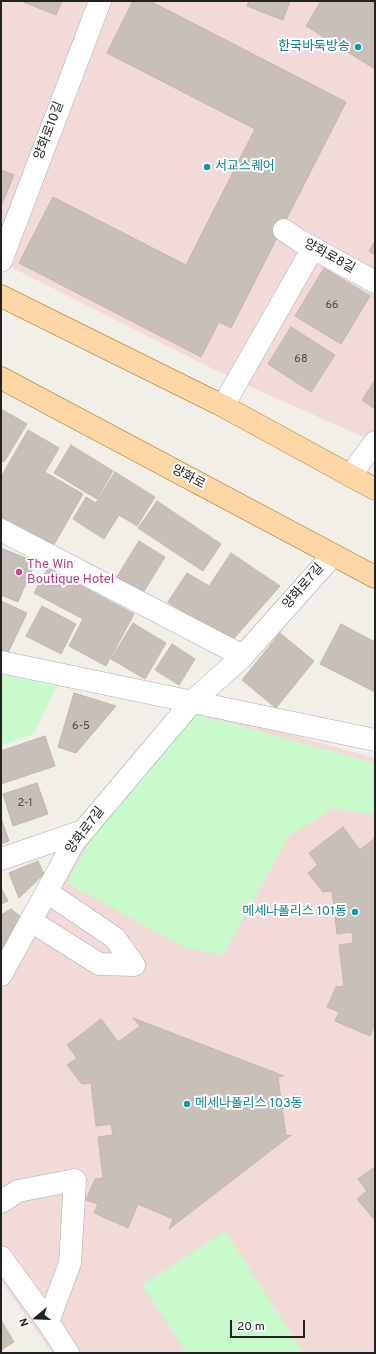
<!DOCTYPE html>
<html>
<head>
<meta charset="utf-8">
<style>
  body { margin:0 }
  #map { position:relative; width:376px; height:1354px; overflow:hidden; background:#f2efe9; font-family:Overpass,sans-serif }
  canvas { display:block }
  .frame { position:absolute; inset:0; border:2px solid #222; pointer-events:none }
  .north { position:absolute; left:16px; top:1298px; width:40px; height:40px; -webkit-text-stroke:3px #fff; paint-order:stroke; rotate:251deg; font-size:11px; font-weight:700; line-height:16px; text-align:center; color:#222 }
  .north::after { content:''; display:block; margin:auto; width:14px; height:18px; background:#222; clip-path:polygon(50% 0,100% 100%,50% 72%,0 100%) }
  .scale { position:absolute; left:230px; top:1320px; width:75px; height:18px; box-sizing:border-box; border:2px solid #222; border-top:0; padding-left:5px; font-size:12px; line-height:14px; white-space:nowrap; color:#222; -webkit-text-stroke:3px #fff; paint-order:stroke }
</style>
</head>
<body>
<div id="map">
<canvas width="376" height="1354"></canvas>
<div class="frame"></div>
<div class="north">N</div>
<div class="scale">20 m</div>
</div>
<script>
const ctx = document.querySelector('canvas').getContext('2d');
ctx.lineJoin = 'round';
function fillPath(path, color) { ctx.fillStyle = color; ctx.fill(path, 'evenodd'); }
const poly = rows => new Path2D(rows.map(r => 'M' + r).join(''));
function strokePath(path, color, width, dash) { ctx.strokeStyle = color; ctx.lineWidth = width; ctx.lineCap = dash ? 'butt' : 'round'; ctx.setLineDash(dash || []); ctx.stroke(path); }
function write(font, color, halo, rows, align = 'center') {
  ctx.font = font + ' Overpass,"Noto Sans KR",sans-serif'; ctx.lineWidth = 4; ctx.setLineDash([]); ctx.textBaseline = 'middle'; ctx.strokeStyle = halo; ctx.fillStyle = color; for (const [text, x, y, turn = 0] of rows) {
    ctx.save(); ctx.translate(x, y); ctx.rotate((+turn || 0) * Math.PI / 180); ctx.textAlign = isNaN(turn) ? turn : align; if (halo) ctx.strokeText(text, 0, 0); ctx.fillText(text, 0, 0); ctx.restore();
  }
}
fillPath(poly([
  [1,1,375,1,375,442,237,381,1,262],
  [195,708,375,758,375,1353,52,1353,1,1281,1,990,87,835]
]), '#f2dad9');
fillPath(poly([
  [1,674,57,686,34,734,1,745],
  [196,714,375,763,375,815,334,808,289,836,223,955,186,948,67,883,91,839],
  [225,1231,304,1353,178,1353,184,1349,142,1285]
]), '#c8facc');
const building = poly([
  [21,1,62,1,56,15,21,1],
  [133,1,150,1,346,102,231,328,219,322,201,357,19,263,53,197,186,265,255,129,107,53,133,1],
  [249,1,290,1,283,20,247,6,249,1],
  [321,1,375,1,375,69,306,26,321,1],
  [1,170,14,175,1,206,1,170],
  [375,241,375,255,369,251,375,241],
  [324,268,370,296,341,344,295,316,324,268],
  [291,327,335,355,311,392,268,364,291,327],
  [375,380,375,409,362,400,375,380],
  [1,409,27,424,4,462,1,460,1,409],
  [28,430,59,448,45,472,83,494,52,548,1,518,1,477,28,430],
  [71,445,113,471,97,499,54,473,71,445],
  [115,472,155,497,137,526,119,515,104,539,73,519,86,497,96,503,115,472],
  [157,501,221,544,203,571,138,528,157,501],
  [139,541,165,557,141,596,115,580,139,541],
  [1,548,35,562,18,602,1,595,1,548],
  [231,553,280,586,230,643,168,602,187,573,209,586,231,553],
  [48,568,134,614,106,666,69,646,83,619,34,593,48,568],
  [1,601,27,613,6,657,1,655,1,601],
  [42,606,76,624,61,654,26,636,42,606],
  [133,623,166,643,145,679,111,659,133,623],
  [341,624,375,642,375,692,320,664,341,624],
  [280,633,314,661,276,708,242,680,280,633],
  [172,644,195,659,179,685,155,670,172,644],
  [74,693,116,706,76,753,58,747,74,693],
  [45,736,55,766,1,784,1,751,45,736],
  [37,783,48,814,13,826,3,794,37,783],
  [1,818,9,841,1,844,1,818],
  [343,827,360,850,375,838,375,1023,370,1036,335,1021,339,1012,327,1007,336,987,344,986,339,945,353,943,352,932,337,934,332,891,323,892,308,873,318,865,309,853,343,827],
  [38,861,44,874,19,898,9,873,38,861],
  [1,888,8,901,1,904,1,888],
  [11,909,24,919,1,950,1,915,11,909],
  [133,1018,284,1076,278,1077,286,1136,291,1135,169,1229,173,1219,138,1204,128,1228,94,1213,98,1204,86,1200,95,1179,103,1178,98,1137,113,1135,111,1124,96,1126,91,1083,82,1084,67,1065,77,1058,67,1045,101,1019,118,1042,140,1026,133,1018],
  [375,1167,375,1218,373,1218,357,1199,367,1191,358,1179,375,1167],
  [1,1320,14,1342,1,1350,1,1320]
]);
fillPath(building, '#c7bfb8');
strokePath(building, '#c4b6ab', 1);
const minor = poly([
  [284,230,300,241,375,282],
  [1,261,100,1],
  [223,406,313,248],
  [350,476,375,442],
  [1,530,243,656],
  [1,662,375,740],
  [1,859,83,831],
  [47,892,115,938,134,965],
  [31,921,99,964,134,965],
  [1,975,74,842,193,701,243,656,333,555],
  [1,1202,18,1191,75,1180,70,1263,48,1322],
  [1,1257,48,1322,68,1353]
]);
const major = poly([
  [1,296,223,406,375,489],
  [1,378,375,577]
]);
strokePath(minor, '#a9a9a9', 23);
strokePath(major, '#a06b00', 23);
strokePath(minor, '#fff', 22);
strokePath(major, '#fcd6a4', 22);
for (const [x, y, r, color] of [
  [358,47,4,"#0f9aa8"],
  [207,167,4,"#0f9aa8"],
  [19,572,4,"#d1479c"],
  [355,912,4,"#0f9aa8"],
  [187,1104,4,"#0f9aa8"]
]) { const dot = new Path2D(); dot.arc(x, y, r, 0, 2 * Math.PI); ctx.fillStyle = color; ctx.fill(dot); strokePath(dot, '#fff', 1.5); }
write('11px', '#4b4948', null, [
  ["66",332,306],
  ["68",301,360],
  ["6-5",81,727],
  ["2-1",25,804]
]);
write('13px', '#0d838f', '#fff', [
  ["한국바둑방송",350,47],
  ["서교스퀘어",215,167,"left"],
  ["메세나폴리스 101동",347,912],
  ["메세나폴리스 103동",195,1104,"left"]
], 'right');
write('13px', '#222', '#fff', [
  ["양화로10길",50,131,-69],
  ["양화로8길",329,257,29],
  ["양화로",188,478,28],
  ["양화로7길",304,587,-49],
  ["양화로7길",86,831,-53]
]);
write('13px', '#b23c85', '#fff', [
  ["The Win",27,565],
  ["Boutique Hotel",27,580]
], 'left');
</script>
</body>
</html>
